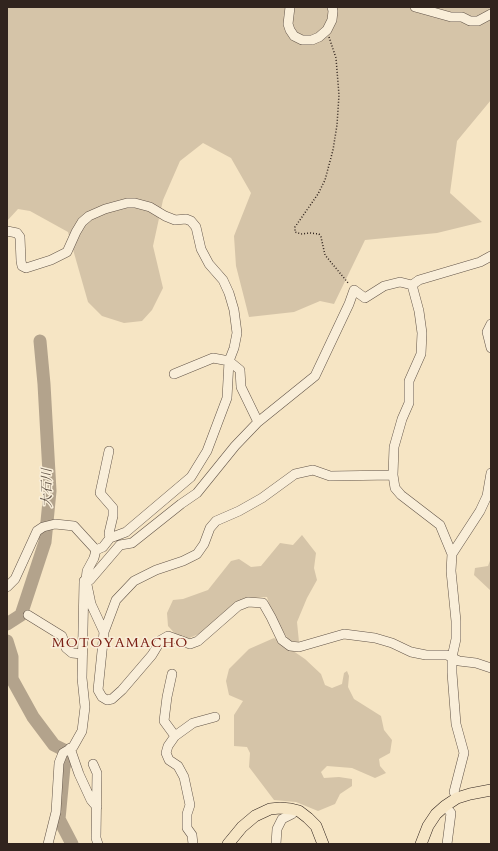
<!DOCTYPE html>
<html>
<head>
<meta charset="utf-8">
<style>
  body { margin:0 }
  #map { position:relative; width:498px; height:851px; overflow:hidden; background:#f6e5c4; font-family:Cardo,serif }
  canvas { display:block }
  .frame { position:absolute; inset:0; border:8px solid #31241e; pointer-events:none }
</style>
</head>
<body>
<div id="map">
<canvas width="498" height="851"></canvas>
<div class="frame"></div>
</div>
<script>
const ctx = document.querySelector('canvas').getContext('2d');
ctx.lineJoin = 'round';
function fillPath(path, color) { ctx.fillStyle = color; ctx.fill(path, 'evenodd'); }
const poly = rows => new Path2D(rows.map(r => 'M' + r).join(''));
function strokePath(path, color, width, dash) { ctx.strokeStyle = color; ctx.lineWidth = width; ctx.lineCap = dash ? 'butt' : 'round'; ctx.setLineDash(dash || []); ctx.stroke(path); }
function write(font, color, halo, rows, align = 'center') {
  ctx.font = font + ' Cardo,"Noto Serif JP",serif'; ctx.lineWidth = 3; ctx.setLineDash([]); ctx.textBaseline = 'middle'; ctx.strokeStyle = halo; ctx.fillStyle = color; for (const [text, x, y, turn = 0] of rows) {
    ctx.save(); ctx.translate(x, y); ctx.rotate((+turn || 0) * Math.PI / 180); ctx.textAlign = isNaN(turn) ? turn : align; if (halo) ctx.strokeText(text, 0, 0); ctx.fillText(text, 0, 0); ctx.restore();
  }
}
fillPath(poly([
  [7,7,491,7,491,100,457,141,450,193,482,222,437,233,365,240,334,304,320,301,294,312,249,317,236,266,234,236,251,193,231,158,203,143,180,161,163,200,153,246,163,288,152,310,142,321,124,323,102,316,88,302,68,232,30,211,18,209,7,221],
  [302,535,316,553,314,568,317,580,307,598,297,622,299,642,289,641,272,613,267,597,244,598,219,616,213,628,187,639,178,637,168,626,167,613,173,600,183,599,208,590,231,561,239,559,251,567,261,566,280,543,293,545],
  [491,558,491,591,474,575,475,568,488,566],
  [274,638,305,659,321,674,325,685,332,688,342,684,344,673,347,671,349,676,348,687,354,699,381,716,384,730,392,740,390,753,379,759,380,766,386,773,375,778,352,768,327,766,321,772,324,778,339,777,352,779,352,786,340,794,335,804,318,811,296,802,274,800,249,767,250,753,247,747,234,746,234,715,243,701,229,695,226,681,229,669,249,649]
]), '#d5c4a8');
strokePath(poly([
  [7,624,21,615,45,542,50,491,44,384,40,341],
  [7,641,12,657,12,679,33,717,54,745,64,750,68,755,64,767,59,819,72,844]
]), '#b3a38c', 13);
const minor = poly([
  [290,7,288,24,290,30,294,36,302,40,312,40,319,37,327,30,332,20,333,11,332,7],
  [415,7,451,17,462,17,470,21,478,21,491,14],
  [7,231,17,233,20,237,21,261,22,266,26,268,51,260,67,252,76,232,82,222,89,216,105,209,127,203,135,203,150,207,165,216,175,220,186,219,191,221,196,227,201,249,209,264,223,280,229,293,234,310,237,333,234,348,229,361,227,398,207,451,191,477,126,532,110,538,103,547,96,550],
  [491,324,487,332,491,348],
  [174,374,213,358,229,361,240,370,241,387,258,422],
  [109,451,100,493,113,508,113,516,109,533,110,538],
  [452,554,480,511,487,496,491,473],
  [7,587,15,579,37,531,43,527,55,524,74,526,96,550,94,558,87,571,86,580,91,604,104,632,98,690,102,697,107,700,112,699,122,690,152,655,161,640,168,636,190,644,198,641,238,606,248,602,263,603,271,617,282,640,290,646,299,647,344,634,375,638,392,643,411,652,426,655,447,655,459,661,476,663,491,668],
  [28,615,62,636,66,648,72,653,82,654],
  [104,632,116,600,134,581,156,570,183,561,197,554,204,544,210,528,216,521,239,511,262,498,295,474,313,470,330,476,393,475],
  [172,674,167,697,164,721,175,736],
  [70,748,79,774,91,800,97,807],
  [93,764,97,773,96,838,98,844],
  [457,798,454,792,464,753,456,724,452,673,452,657,456,639,456,621,451,571,452,554,440,525,401,495,395,488,393,475,394,447,402,419,409,403,409,381,421,354,422,333,419,311,412,285,419,280,480,262,491,256],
  [445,806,451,813,447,844],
  [48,844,56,812,59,763,63,753,73,747,82,731,85,707,82,678,84,581,90,580,120,545,132,543,181,504,197,493,235,446,258,422,315,376,349,304,354,290,365,298,384,286,400,282,412,285],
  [193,844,192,835,187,828,187,814,190,805,184,777,178,766,169,760,166,753,168,746,175,736,193,723,215,717],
  [276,844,277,829,282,819,292,814,295,810]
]);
const major = poly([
  [228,844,242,827,255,816,270,809,280,808,291,809,299,811,308,818,316,826,323,844],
  [421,844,428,826,436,814,445,806,457,798,470,794,491,790]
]);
strokePath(minor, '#625448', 10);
strokePath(major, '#31241e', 12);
strokePath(poly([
  [329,37,336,58,339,95,337,125,333,150,325,180,318,194,295,227,295,232,301,234,310,233,319,234,321,237,325,255,349,284]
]), '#31241e', 1.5, [1, 2]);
strokePath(minor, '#f9eed9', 9);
strokePath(major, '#f6e5c4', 11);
write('italic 13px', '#5e5044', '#f9eed9', [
  ["大石川",48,488,-90]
]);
ctx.letterSpacing = '1px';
write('14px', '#7a1f14', '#f9eed9', [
  ["MOTOYAMACHO",120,644]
]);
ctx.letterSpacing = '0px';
</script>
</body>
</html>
